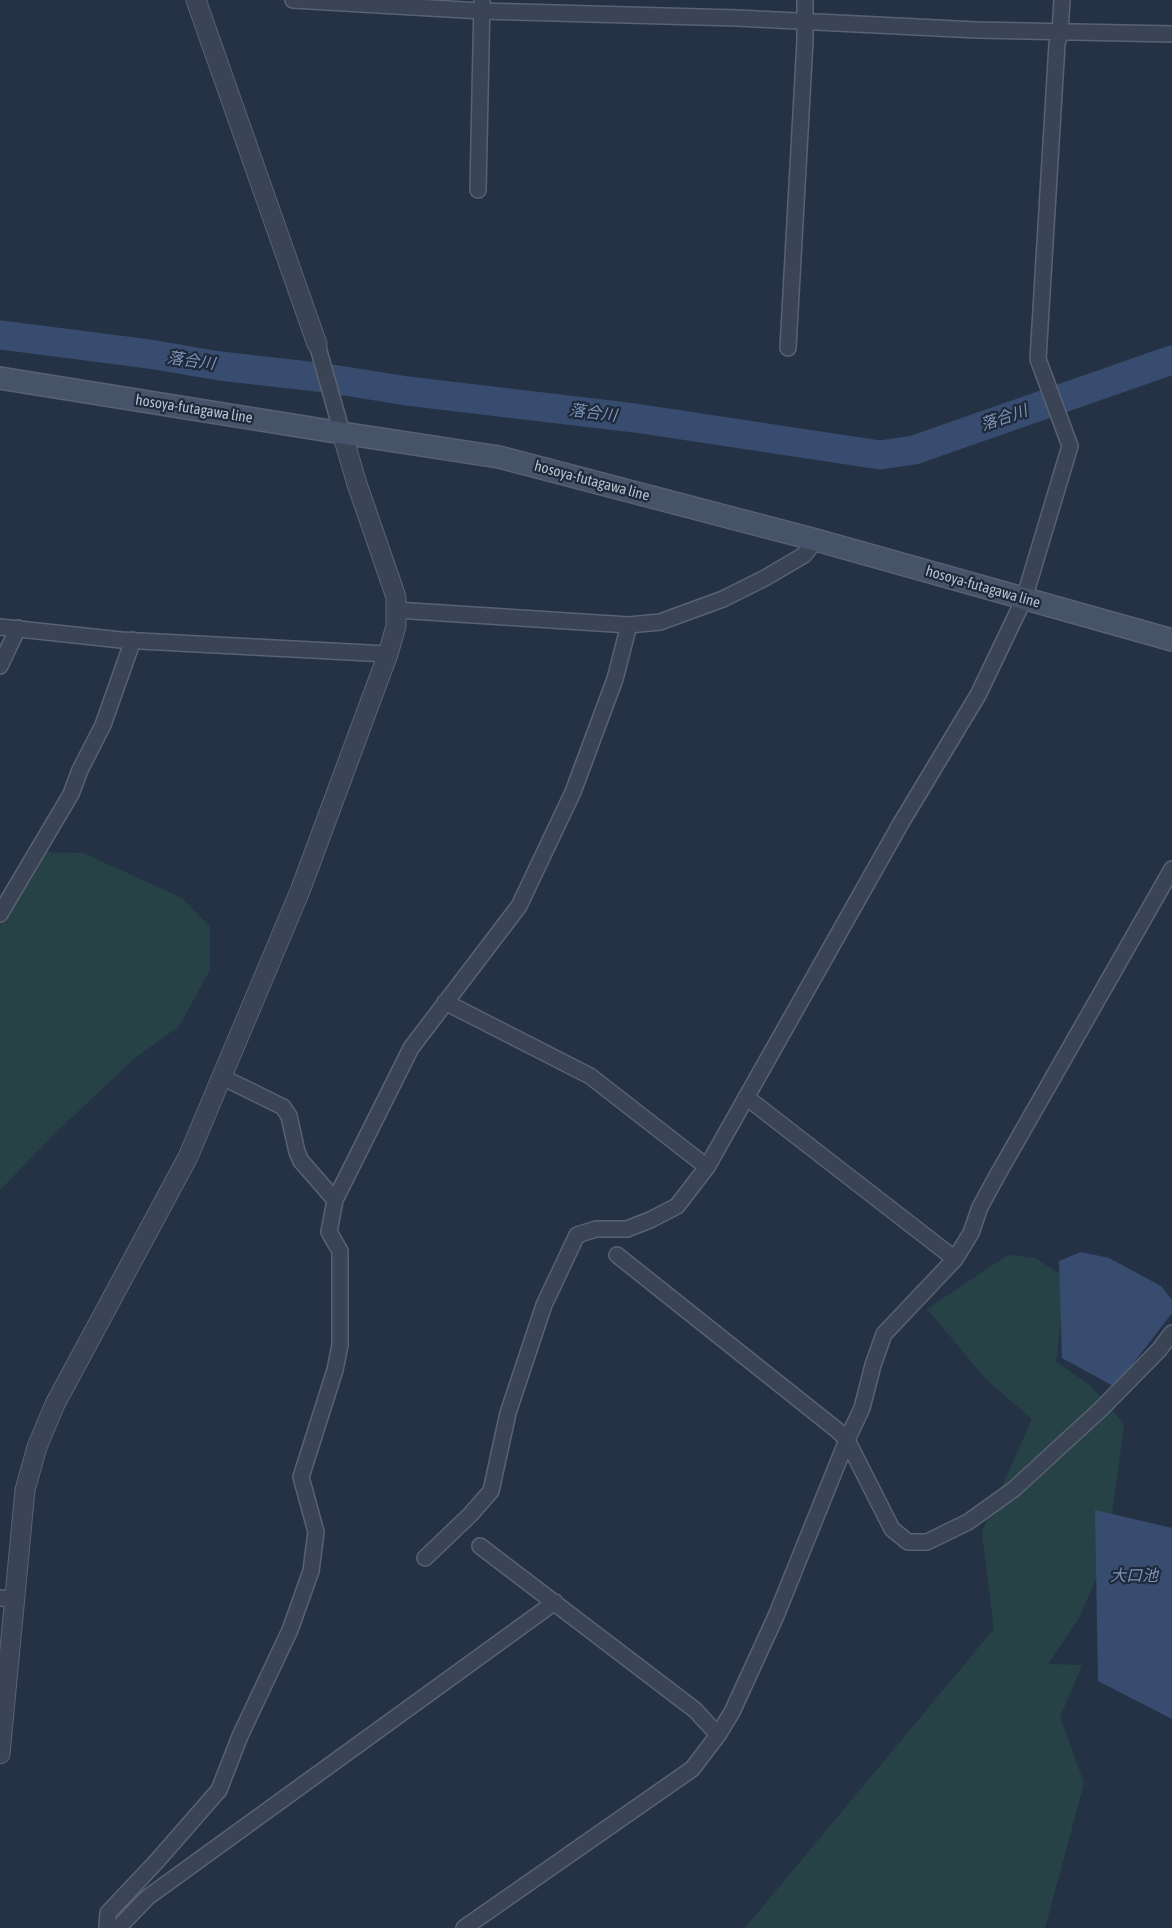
<!DOCTYPE html>
<html>
<head>
<meta charset="utf-8">
<style>
  body { margin:0 }
  canvas { display:block; background:#253246 }
</style>
</head>
<body>
<canvas width="1172" height="1928"></canvas>
<script>
const ctx = document.querySelector('canvas').getContext('2d');
ctx.lineJoin = 'round';
function fillPath(path, color) { ctx.fillStyle = color; ctx.fill(path, 'evenodd'); }
const poly = rows => new Path2D(rows.map(r => 'M' + r).join(''));
function strokePath(path, color, width, dash) { ctx.strokeStyle = color; ctx.lineWidth = width; ctx.lineCap = dash ? 'butt' : 'round'; ctx.setLineDash(dash || []); ctx.stroke(path); }
function write(font, color, halo, rows, align = 'center') {
  ctx.font = font + ' "Asap Condensed","Noto Sans JP",sans-serif'; ctx.lineWidth = 4.5; ctx.setLineDash([]); ctx.textBaseline = 'middle'; ctx.strokeStyle = halo; ctx.fillStyle = color; for (const [text, x, y, turn = 0] of rows) {
    ctx.save(); ctx.translate(x, y); ctx.rotate((+turn || 0) * Math.PI / 180); ctx.textAlign = isNaN(turn) ? turn : align; if (halo) ctx.strokeText(text, 0, 0); ctx.fillText(text, 0, 0); ctx.restore();
  }
}
fillPath(poly([
  [39,852,83,853,182,898,210,927,210,970,179,1026,135,1058,55,1133,0,1190,0,927,6,903],
  [1008,1255,1035,1258,1066,1278,1056,1362,1091,1386,1124,1424,1107,1552,1079,1618,1048,1664,1082,1665,1060,1717,1084,1783,1045,1928,745,1928,994,1629,982,1532,1032,1419,986,1379,927,1309]
]), '#274247');
fillPath(poly([
  [1081,1252,1109,1258,1161,1286,1172,1300,1172,1313,1115,1387,1062,1358,1059,1261],
  [1095,1510,1172,1528,1172,1719,1098,1681]
]), '#374c6e');
strokePath(poly([
  [0,335,149,354,220,366,326,378,407,391,635,418,880,455,914,450,1172,360]
]), '#374c6e', 29);
const minor = poly([
  [293,0,482,11,737,18,977,30,1172,34],
  [478,190,482,0],
  [317,344,342,433],
  [788,348,805,41,805,0],
  [396,610,629,625,660,622,723,599,765,578,804,555,816,540],
  [0,627,121,640,388,654],
  [0,666,18,628],
  [0,914,71,794,80,770,103,725,133,640],
  [445,1002,590,1076,707,1167],
  [222,1077,283,1107,289,1116,297,1152,301,1161,335,1200],
  [746,1097,955,1259],
  [617,1255,837,1430,847,1440,892,1529,908,1542,927,1542,968,1522,1014,1489,1101,1409,1159,1350,1172,1333],
  [480,1546,695,1710,718,1735],
  [425,1558,470,1515,491,1491,508,1413,544,1305,577,1235,596,1229,627,1229,650,1220,677,1206,707,1167,901,823,978,695,1024,599,1070,446,1038,359,1057,44,1060,32,1062,0],
  [0,1598,15,1599],
  [107,1928,108,1913,157,1861,219,1790,240,1736,290,1630,311,1571,316,1532,301,1477,335,1370,340,1345,340,1251,329,1232,335,1200,411,1048,519,906,573,792,615,679,629,625],
  [118,1928,148,1897,555,1602],
  [464,1928,692,1769,718,1735,732,1712,776,1616,847,1440,862,1408,873,1365,884,1334,955,1259,971,1233,980,1207,998,1174,1172,869]
]);
const tertiary = poly([
  [196,0,317,344],
  [0,1754,25,1490,37,1447,55,1404,188,1157,300,891,388,654,396,626,396,597,357,484,342,433]
]);
const secondary = poly([
  [0,378,342,433,499,457,816,540,1172,640]
]);
strokePath(minor, '#586272', 18);
strokePath(tertiary, '#586272', 21);
strokePath(secondary, '#586272', 24);
strokePath(minor, '#3a4455', 15);
strokePath(tertiary, '#3a4455', 19);
strokePath(secondary, '#475369', 21);
write('15px', '#b7c0ce', '#1e293b', [
  ["hosoya-futagawa line",194,409,9],
  ["hosoya-futagawa line",592,481,15],
  ["hosoya-futagawa line",983,587,16]
]);
write('italic 16px', '#7c94b8', '#1e293b', [
  ["落合川",191,361,8],
  ["落合川",593,413,7],
  ["落合川",1004,418,-19],
  ["大口池",1134,1576]
]);
</script>
</body>
</html>
